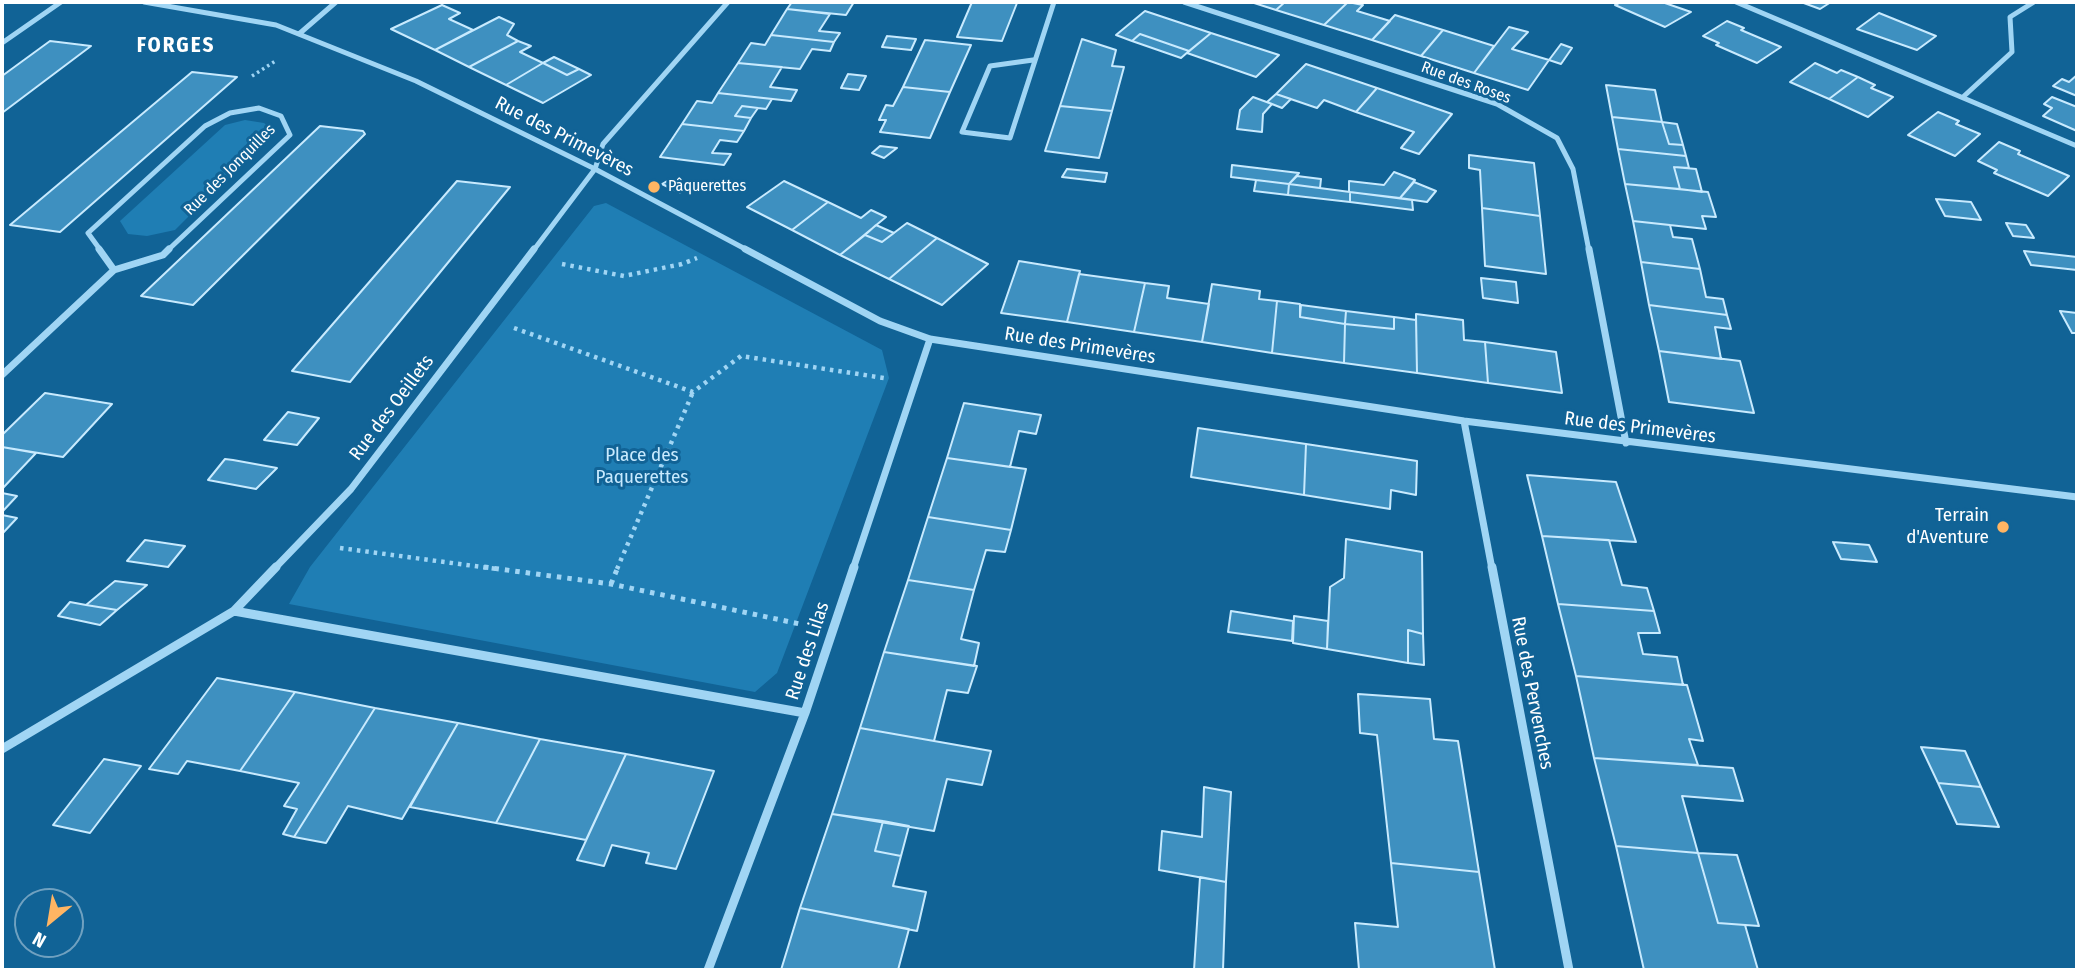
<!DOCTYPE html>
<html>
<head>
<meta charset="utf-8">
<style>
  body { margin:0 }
  #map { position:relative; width:2079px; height:972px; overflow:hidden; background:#116396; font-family:"Fira Sans Condensed",sans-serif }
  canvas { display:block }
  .frame { position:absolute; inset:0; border:4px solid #fff; pointer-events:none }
  .north { position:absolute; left:14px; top:888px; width:70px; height:70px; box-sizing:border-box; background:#116396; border:2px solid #70a1c0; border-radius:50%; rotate:210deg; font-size:19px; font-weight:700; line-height:28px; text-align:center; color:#fff }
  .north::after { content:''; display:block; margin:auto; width:24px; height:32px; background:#ffb563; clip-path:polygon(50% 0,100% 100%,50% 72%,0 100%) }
</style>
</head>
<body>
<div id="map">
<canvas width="2079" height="972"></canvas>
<div class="frame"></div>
<div class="north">N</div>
</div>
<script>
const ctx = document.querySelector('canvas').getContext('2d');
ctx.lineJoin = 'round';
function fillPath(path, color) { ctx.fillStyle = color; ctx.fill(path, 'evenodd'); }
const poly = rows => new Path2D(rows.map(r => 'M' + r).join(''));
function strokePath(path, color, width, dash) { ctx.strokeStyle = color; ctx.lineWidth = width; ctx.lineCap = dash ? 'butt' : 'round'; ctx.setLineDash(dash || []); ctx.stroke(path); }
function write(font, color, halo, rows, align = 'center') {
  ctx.font = font + ' "Fira Sans Condensed",sans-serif'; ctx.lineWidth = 6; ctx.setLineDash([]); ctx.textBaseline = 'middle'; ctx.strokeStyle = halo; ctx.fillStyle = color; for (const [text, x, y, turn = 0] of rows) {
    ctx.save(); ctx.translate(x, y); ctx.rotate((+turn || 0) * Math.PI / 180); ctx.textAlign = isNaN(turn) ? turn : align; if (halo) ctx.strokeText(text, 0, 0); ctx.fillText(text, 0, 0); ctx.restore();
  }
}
fillPath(poly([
  [245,120,264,123,274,131,175,230,147,236,128,234,120,221,225,125],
  [606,203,882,350,889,378,777,673,755,692,289,604,310,567,594,206]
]), '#1f7eb4');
const building = poly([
  [792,2,854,2,846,15,787,9,792,2],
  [972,2,1017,3,1002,41,957,37,972,2],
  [1251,2,1285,2,1276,10,1251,2],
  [1285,2,1348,2,1324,25,1276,10,1285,2],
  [1348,2,1363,5,1357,11,1390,21,1372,40,1324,25,1348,2],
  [1621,2,1662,2,1691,12,1665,27,1615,5,1621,2],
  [1801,2,1831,2,1820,9,1801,2],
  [442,5,460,13,449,19,473,30,435,50,391,29,442,5],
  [787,9,830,14,819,31,840,33,834,42,771,35,787,9],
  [1145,11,1211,33,1189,51,1140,34,1132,41,1116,35,1145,11],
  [1879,13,1936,36,1917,50,1857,29,1879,13],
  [1395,15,1443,30,1421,56,1372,40,1395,15],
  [499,17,514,24,507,35,518,41,469,67,435,50,499,17],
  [1727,21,1744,28,1741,30,1781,47,1757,63,1716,45,1719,43,1703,36,1727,21],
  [1509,27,1528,32,1512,49,1549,60,1528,90,1474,73,1509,27],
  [1443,30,1494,46,1474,73,1421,56,1443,30],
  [1211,33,1279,55,1256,77,1187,53,1211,33],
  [1140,34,1189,51,1181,58,1132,41,1140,34],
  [771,35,834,42,830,51,812,49,800,69,738,63,751,43,765,45,771,35],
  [887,36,916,39,911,50,882,47,887,36],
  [1082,39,1116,50,1112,66,1124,67,1112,111,1060,106,1082,39],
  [925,40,971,45,950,92,903,87,925,40],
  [50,41,91,46,2,113,2,76,50,41],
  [518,41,531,46,520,52,543,63,506,85,469,67,518,41],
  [1561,44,1572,48,1561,64,1549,60,1561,44],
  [554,57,579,69,567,75,543,63,554,57],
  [543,63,567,75,579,69,591,75,543,103,506,85,543,63],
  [738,63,782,67,770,87,797,90,791,101,718,93,738,63],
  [1815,63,1837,73,1841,70,1858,77,1829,99,1790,82,1815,63],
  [1306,64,1377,88,1356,112,1324,100,1317,108,1276,94,1306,64],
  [192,72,237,77,60,232,10,225,192,72],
  [848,74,866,76,859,90,841,88,848,74],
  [2077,75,2077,96,2053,86,2062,79,2069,82,2077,75],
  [1858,77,1875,85,1871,88,1893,97,1868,117,1829,99,1858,77],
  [1606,85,1655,90,1662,122,1612,117,1606,85],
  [903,87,950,92,930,138,880,132,886,120,879,120,886,105,893,106,903,87],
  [1377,88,1452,114,1419,154,1401,148,1414,132,1356,112,1377,88],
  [718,93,772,99,766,109,742,106,735,116,751,118,744,131,682,124,697,101,712,103,718,93],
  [1276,94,1291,99,1282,108,1267,102,1276,94],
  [1253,97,1272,104,1263,114,1262,132,1237,129,1240,110,1253,97],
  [2052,97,2077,107,2077,131,2043,116,2052,108,2044,104,2052,97],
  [742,106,758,108,751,118,735,116,742,106],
  [1060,106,1112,111,1099,158,1045,151,1060,106],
  [1938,112,1959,121,1956,124,1980,134,1955,156,1908,135,1938,112],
  [1612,117,1662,122,1669,144,1683,145,1686,156,1618,149,1612,117],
  [1662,122,1677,124,1683,145,1669,144,1662,122],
  [682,124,744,131,737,142,720,140,712,153,731,154,724,165,660,157,682,124],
  [320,126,363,131,365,134,193,305,141,296,320,126],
  [1999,142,2020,151,2018,154,2069,176,2048,196,1994,173,1997,170,1978,161,1999,142],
  [880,146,897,148,884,158,872,153,880,146],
  [1618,149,1686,156,1689,168,1674,167,1680,189,1625,184,1618,149],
  [1469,155,1534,163,1540,216,1482,208,1480,170,1469,168,1469,155],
  [1232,165,1299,173,1289,184,1231,177,1232,165],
  [1674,167,1696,169,1702,192,1680,189,1674,167],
  [1067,169,1107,173,1105,182,1062,177,1067,169],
  [1394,172,1415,180,1400,198,1349,192,1349,181,1384,185,1394,172],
  [1297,176,1321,179,1320,188,1289,184,1297,176],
  [669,180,687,189,680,193,662,184,669,180],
  [1256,180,1289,184,1288,195,1254,191,1256,180],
  [457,181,510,187,350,382,292,371,457,181],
  [784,181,828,202,792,230,747,207,784,181],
  [1414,182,1436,191,1427,202,1400,198,1414,182],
  [1289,184,1350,192,1350,202,1288,195,1289,184],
  [1625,184,1708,192,1716,217,1702,216,1706,229,1633,221,1625,184],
  [1350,192,1412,200,1413,210,1350,202,1350,192],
  [1936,199,1971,202,1981,220,1945,216,1936,199],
  [828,202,861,218,871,210,886,217,840,255,792,230,828,202],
  [1482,208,1540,216,1546,274,1485,266,1482,208],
  [1633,221,1670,225,1673,237,1692,239,1700,269,1641,262,1633,221],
  [907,223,937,238,889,279,840,255,865,235,882,242,907,223],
  [2006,223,2026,225,2034,238,2013,236,2006,223],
  [876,225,894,233,882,242,865,235,876,225],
  [937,238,988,264,942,305,889,279,937,238],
  [2024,251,2077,257,2077,270,2031,265,2024,251],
  [1019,261,1080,271,1067,322,1001,313,1019,261],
  [1641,262,1700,269,1706,297,1723,299,1727,315,1649,305,1641,262],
  [1079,274,1145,283,1134,332,1067,322,1079,274],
  [1481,278,1516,282,1518,303,1483,298,1481,278],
  [1145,283,1169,286,1167,298,1209,304,1202,342,1134,332,1145,283],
  [1212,284,1260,291,1259,299,1277,301,1272,353,1202,342,1212,284],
  [1277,301,1300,304,1300,317,1345,324,1344,363,1272,353,1277,301],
  [1301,305,1346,311,1345,324,1300,317,1301,305],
  [1649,305,1727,315,1731,329,1715,327,1721,359,1659,351,1649,305],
  [1346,311,1394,317,1394,329,1345,324,1346,311],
  [2060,311,2077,313,2077,333,2072,333,2060,311],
  [1416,314,1463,320,1464,340,1485,342,1488,383,1417,373,1416,314],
  [1394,317,1416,320,1417,373,1344,363,1345,324,1394,329,1394,317],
  [1485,342,1556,352,1562,393,1488,383,1485,342],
  [1659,351,1740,361,1754,413,1669,402,1659,351],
  [45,393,112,404,63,457,2,447,2,435,45,393],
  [964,403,1041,415,1036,434,1019,431,1010,467,947,458,964,403],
  [288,412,319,418,297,445,264,440,288,412],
  [1198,428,1306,444,1304,495,1191,477,1198,428],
  [1306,444,1417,461,1416,495,1391,490,1390,509,1304,495,1306,444],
  [2,447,36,453,2,489,2,447],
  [947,458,1026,469,1011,530,928,517,947,458],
  [225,459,233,460,277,468,256,489,208,480,225,459],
  [1527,475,1616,482,1636,542,1542,536,1527,475],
  [2,493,17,496,2,512,2,493],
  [2,515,17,518,2,534,2,515],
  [928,517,1011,530,1005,552,986,550,974,590,908,580,928,517],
  [1542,536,1609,540,1622,585,1647,588,1654,611,1558,604,1542,536],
  [1346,539,1422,552,1423,634,1408,630,1408,663,1327,649,1330,587,1344,578,1346,539],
  [145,540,185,546,168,567,127,561,145,540],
  [1833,542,1869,545,1877,562,1841,559,1833,542],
  [908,580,974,590,961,639,979,643,974,666,884,652,908,580],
  [115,581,147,585,117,610,86,605,115,581],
  [70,602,86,605,117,610,100,625,58,616,70,602],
  [1558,604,1654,611,1660,633,1638,633,1643,654,1677,657,1683,685,1576,676,1558,604],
  [1231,611,1293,621,1292,641,1228,632,1231,611],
  [1294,616,1328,621,1327,649,1293,643,1294,616],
  [1408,630,1423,634,1424,665,1408,663,1408,630],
  [884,652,977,666,968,693,947,690,934,741,860,728,884,652],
  [1576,676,1687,685,1703,741,1689,739,1698,765,1594,758,1576,676],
  [217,678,295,692,240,771,187,761,178,774,149,769,217,678],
  [295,692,375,708,294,837,283,834,297,809,284,806,299,783,240,771,295,692],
  [1358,694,1430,699,1434,739,1458,741,1479,872,1391,863,1377,735,1360,733,1358,694],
  [375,708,458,723,402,819,348,806,326,843,294,837,375,708],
  [458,723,540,739,496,823,410,807,458,723],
  [860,728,991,751,982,785,947,779,934,831,832,814,860,728],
  [540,739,626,754,586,840,496,823,540,739],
  [1921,747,1965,751,1981,787,1938,783,1921,747],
  [626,754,714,771,676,869,646,863,649,853,612,845,604,866,577,860,626,754],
  [1594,758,1733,768,1743,801,1682,796,1698,853,1616,846,1594,758],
  [104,759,141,766,90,833,53,825,104,759],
  [1938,783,1981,787,1999,827,1957,824,1938,783],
  [1204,787,1231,792,1226,882,1159,870,1162,831,1202,837,1204,787],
  [832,814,883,821,875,851,901,856,893,886,926,892,917,931,800,908,832,814],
  [883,821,909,826,901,856,875,851,883,821],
  [1616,846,1698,853,1718,923,1745,925,1758,970,1644,970,1616,846],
  [1698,853,1737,855,1759,926,1718,923,1698,853],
  [1391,863,1479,872,1495,970,1359,970,1355,923,1398,927,1391,863],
  [1200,877,1226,882,1223,970,1194,970,1200,877],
  [800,908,909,929,898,970,781,970,800,908]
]);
fillPath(building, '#3e90c0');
strokePath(building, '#c8eafe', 2);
strokePath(poly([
  [252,76,277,60]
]), '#a0d5f4', 3.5, [2.5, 3.5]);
strokePath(poly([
  [562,264,624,276,682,264,697,258],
  [514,328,693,392,741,356,884,378],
  [340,548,497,569],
  [617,569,693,392]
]), '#a0d5f4', 4.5, [3.5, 5]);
strokePath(poly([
  [484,567,611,584,800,624],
  [611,584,618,567]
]), '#a0d5f4', 5, [4.5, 6]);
strokePath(poly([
  [144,2,276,25,416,81,595,169,749,251],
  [1184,2,1497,104,1557,138,1573,169,1589,251],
  [1736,2,2077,146],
  [299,34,336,2],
  [2,43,61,2],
  [1033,60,990,66,962,132,1010,138,1054,2],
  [1963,97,2012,52,2010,17,2034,2],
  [101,251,88,233,205,126,230,113,259,108,281,116,290,135,167,251],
  [533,251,595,169,603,144,728,2]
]), '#a0d5f4', 5);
strokePath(poly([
  [99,249,114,270],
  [745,249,880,321,930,339,1464,421,2077,497],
  [1589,249,1626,443],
  [114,270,163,255,169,249],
  [2,375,114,270],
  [1464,421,1492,569],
  [274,569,351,489,534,249],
  [853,569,930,339]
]), '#a0d5f4', 7);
strokePath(poly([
  [1492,567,1569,970],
  [234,611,805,713],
  [2,749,234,611,276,567],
  [708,970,805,713,854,567]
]), '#a0d5f4', 9);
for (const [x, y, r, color] of [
  [654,187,7,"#ffb563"],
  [2003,527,7,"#ffb563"]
]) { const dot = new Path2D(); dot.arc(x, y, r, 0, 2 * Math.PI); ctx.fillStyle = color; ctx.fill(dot); strokePath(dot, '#116396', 2.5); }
write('16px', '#fff', '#116396', [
  ["Rue des Roses",1466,83,20],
  ["Rue des Jonquilles",230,170,-45]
]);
write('16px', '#fff', '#116396', [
  ["Pâquerettes",668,187]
], 'left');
write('19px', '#fff', '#116396', [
  ["Rue des Primevères",564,137,27],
  ["Rue des Primevères",1080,346,9],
  ["Rue des Oeillets",392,408,-53],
  ["Rue des Primevères",1640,428,7],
  ["Rue des Lilas",808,651,-72],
  ["Rue des Pervenches",1532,693,79]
]);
write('19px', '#c8eafe', '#116396', [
  ["Place des",642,456],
  ["Paquerettes",642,478]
]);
write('19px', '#fff', '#116396', [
  ["Terrain",1989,516],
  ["d'Aventure",1989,538]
], 'right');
ctx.letterSpacing = '2px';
write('bold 21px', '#fff', '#116396', [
  ["FORGES",176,46]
]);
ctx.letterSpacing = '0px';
</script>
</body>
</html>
